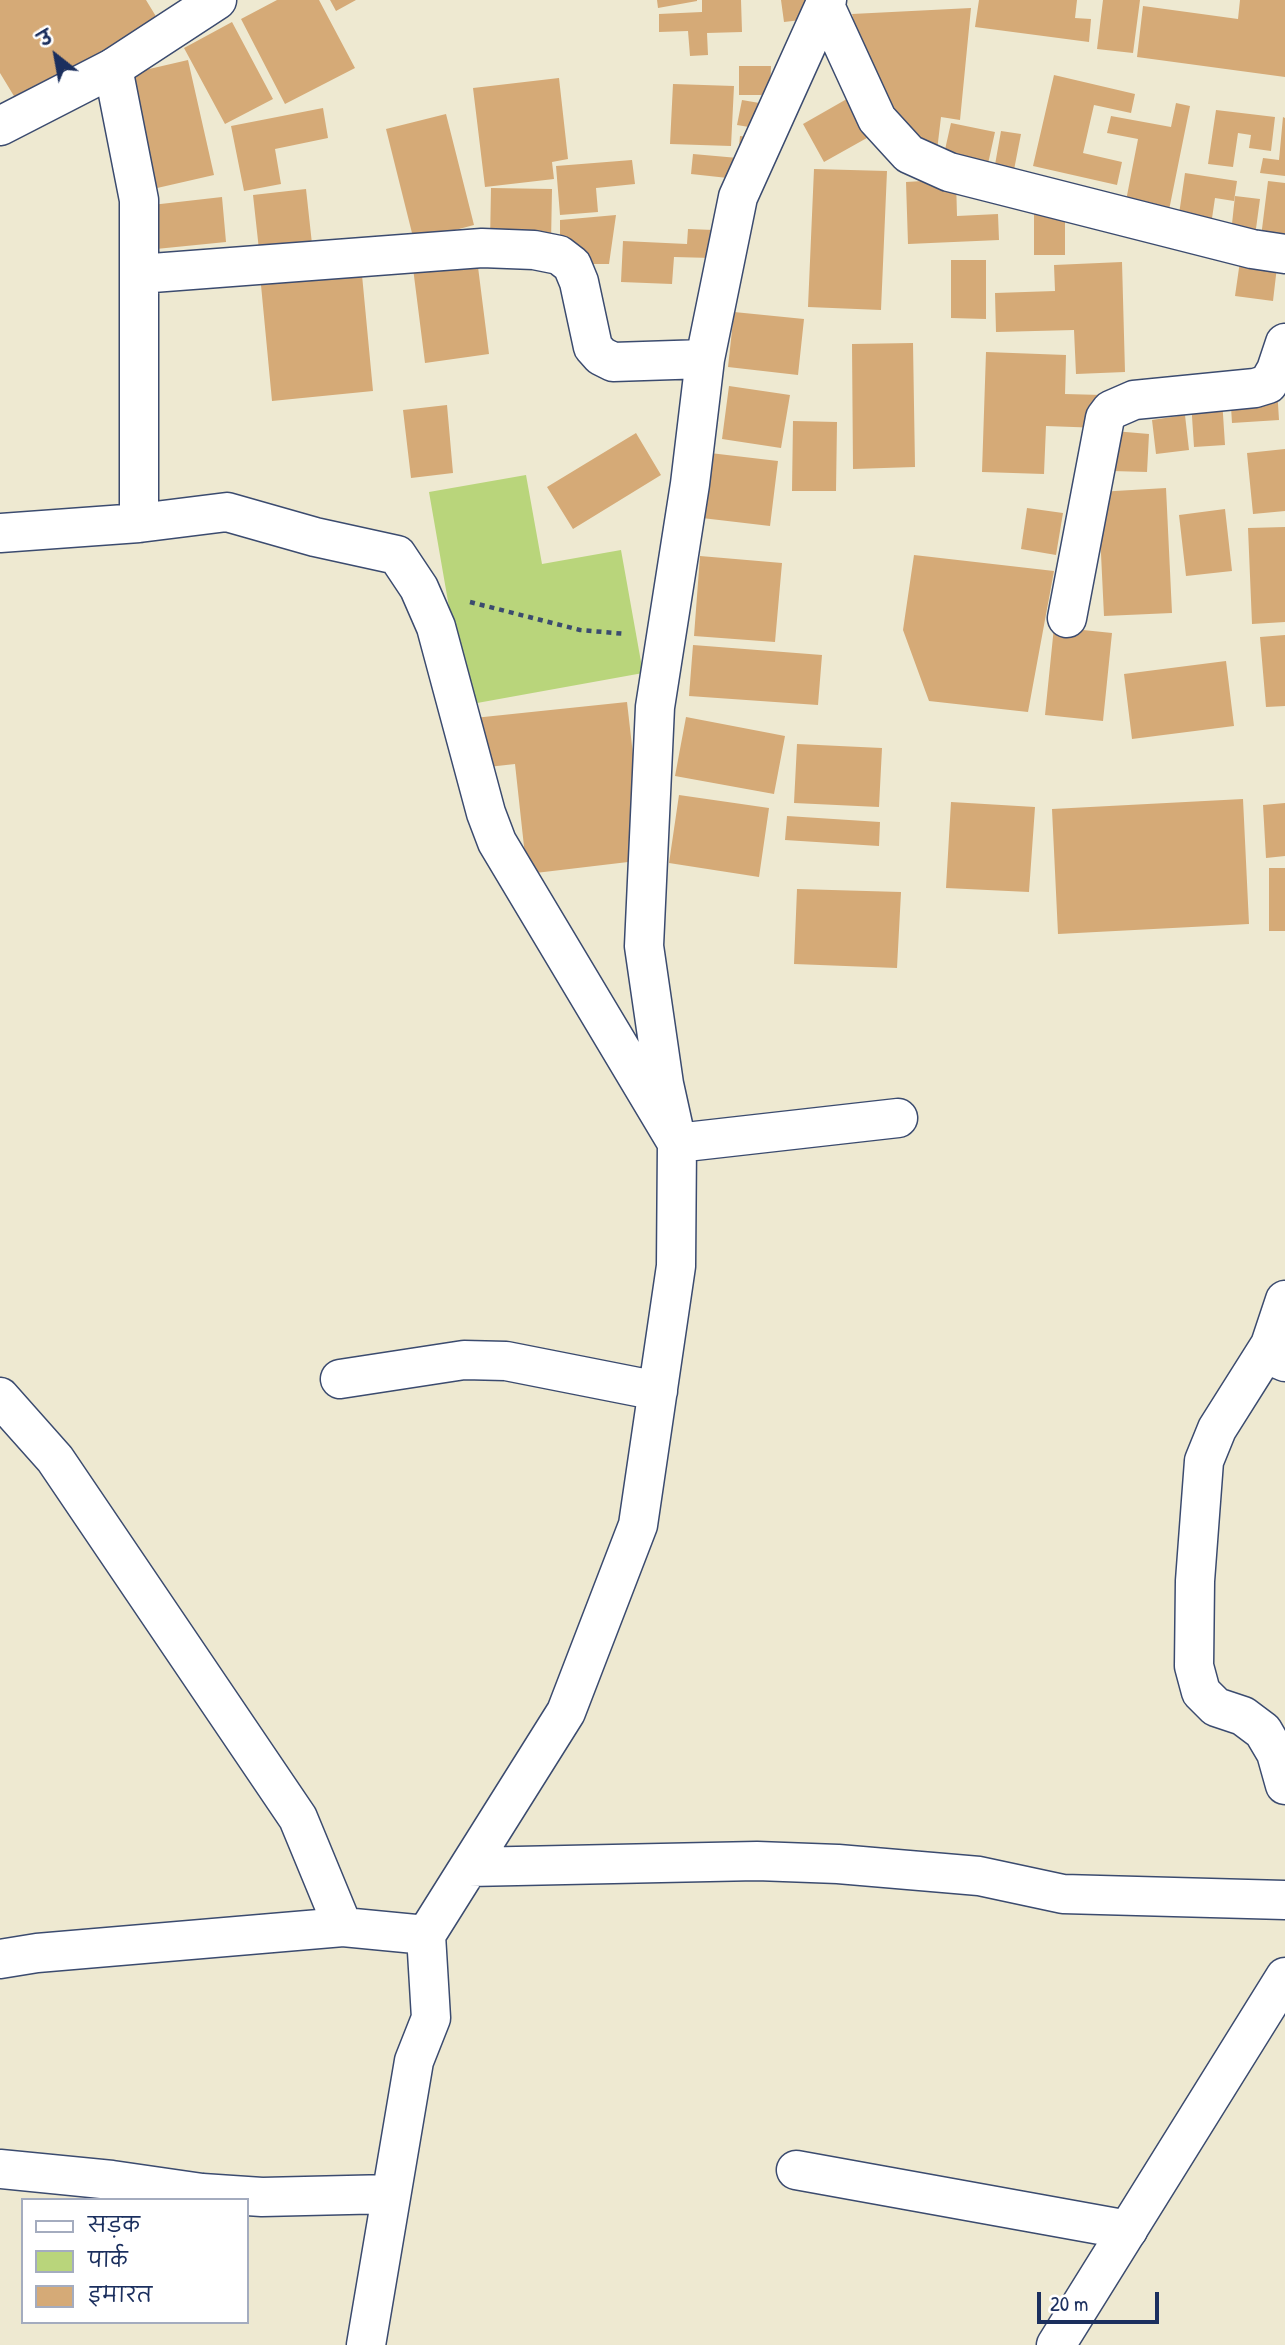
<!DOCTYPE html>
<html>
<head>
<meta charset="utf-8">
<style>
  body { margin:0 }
  #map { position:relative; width:1285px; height:2345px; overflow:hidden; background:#eee9d1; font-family:"Patrick Hand","Playpen Sans Deva",sans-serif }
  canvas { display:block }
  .legend { position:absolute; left:21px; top:2198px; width:228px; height:126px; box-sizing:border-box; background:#fff; border:2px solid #a4acbf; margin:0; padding:9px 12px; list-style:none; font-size:21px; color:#1b2f5e }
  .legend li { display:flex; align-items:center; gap:14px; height:35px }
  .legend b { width:35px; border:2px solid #a4acbf }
  .north { position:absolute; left:21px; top:21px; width:70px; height:70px; -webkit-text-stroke:5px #fff; paint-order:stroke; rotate:329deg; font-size:19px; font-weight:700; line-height:28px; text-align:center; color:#1b2f5e }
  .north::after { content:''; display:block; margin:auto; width:24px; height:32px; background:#1b2f5e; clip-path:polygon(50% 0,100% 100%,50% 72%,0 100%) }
  .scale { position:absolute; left:1037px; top:2292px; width:122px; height:32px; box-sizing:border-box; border:4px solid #1b2f5e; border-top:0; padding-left:9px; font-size:21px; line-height:24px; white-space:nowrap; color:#1b2f5e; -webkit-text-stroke:5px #fff; paint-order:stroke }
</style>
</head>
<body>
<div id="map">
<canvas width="1285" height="2345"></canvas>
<ul class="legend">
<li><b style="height:9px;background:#fff"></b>सड़क</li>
<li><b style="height:19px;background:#b9d57b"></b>पार्क</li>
<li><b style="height:19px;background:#d5aa77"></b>इमारत</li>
</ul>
<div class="north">उ</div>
<div class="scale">20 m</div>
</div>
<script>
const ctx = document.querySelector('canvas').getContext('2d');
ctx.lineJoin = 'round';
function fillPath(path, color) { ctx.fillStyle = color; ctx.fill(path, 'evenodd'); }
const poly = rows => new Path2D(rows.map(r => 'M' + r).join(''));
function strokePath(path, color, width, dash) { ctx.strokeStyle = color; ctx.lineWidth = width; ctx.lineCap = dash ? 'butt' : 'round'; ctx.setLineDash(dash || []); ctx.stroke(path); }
fillPath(poly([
  [526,475,542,564,621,550,643,673,466,705,429,492]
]), '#b9d57b');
fillPath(poly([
  [0,0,146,0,160,23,20,106,0,73],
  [277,0,319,0,355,68,285,104,241,19],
  [330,0,356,0,336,11],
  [657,0,697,0,697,1,658,8],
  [702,0,741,0,742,32,707,33,708,55,690,56,688,31,659,32,659,14,702,12],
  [781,0,815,0,818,18,784,22],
  [979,0,1077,0,1075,18,1091,19,1089,42,975,27],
  [1103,0,1140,0,1133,53,1097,49],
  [1240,0,1285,0,1285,77,1137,57,1143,6,1238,19],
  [971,8,960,120,941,117,936,159,874,91,852,14],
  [232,22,273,99,225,124,184,48],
  [188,60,214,175,144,191,119,76],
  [739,66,771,66,770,95,739,95],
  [1054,75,1135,94,1131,113,1094,105,1083,153,1122,162,1117,185,1033,166],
  [559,78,568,159,552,162,554,179,485,187,473,88],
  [673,84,734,86,731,146,670,144],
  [852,96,874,134,824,162,803,124],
  [742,100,771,105,767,130,737,125],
  [1176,103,1190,106,1167,220,1124,211,1138,139,1107,133,1111,116,1171,127],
  [323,108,328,138,275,149,281,184,244,191,231,126],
  [1216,110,1275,117,1271,151,1249,148,1251,135,1238,133,1233,167,1208,164],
  [446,114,474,225,414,241,386,129],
  [1283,117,1285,118,1285,176,1260,173,1263,158,1279,160],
  [951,123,995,132,986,173,942,163],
  [1001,131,1021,134,1012,180,993,176],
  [740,136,757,138,737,179,691,174,693,154,738,158],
  [632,160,635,184,596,188,598,212,560,215,556,166],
  [814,169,887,171,881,310,808,307],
  [1185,173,1237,181,1234,201,1215,198,1211,225,1178,221],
  [956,179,957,216,998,214,999,240,908,244,906,182],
  [1268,181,1285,183,1285,248,1260,245],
  [491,188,552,189,551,243,490,243],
  [306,189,313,253,260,259,253,195],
  [1235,196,1260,199,1255,236,1231,233],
  [222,197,226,242,146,250,143,206],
  [1034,206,1065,207,1065,255,1034,255],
  [616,215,609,264,577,264,560,247,560,220],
  [688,229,714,230,712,258,674,257,672,284,621,282,623,241,687,244],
  [1241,254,1278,258,1273,301,1235,296],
  [477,259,489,354,425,363,413,268],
  [951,260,986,260,986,319,951,318],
  [1122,262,1125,372,1076,374,1074,330,996,332,995,293,1055,291,1054,265],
  [362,275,373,391,272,401,261,285],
  [734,312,804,319,798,375,728,367],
  [913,343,915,467,853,469,852,344],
  [986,352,1066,355,1065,394,1102,395,1101,428,1046,426,1044,474,982,472],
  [729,386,790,395,781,448,722,439],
  [1277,388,1279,420,1232,423,1230,391],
  [1222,399,1225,445,1194,447,1191,401],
  [447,405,453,473,411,478,403,410],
  [1185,415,1189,450,1156,454,1152,420],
  [793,421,837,422,836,491,792,491],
  [1114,431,1149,434,1147,472,1112,471],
  [636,433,661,475,573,529,547,487],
  [1285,449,1285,511,1253,514,1247,453],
  [710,453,778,461,770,526,702,518],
  [1166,488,1172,613,1104,616,1098,492],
  [1027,508,1063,513,1056,555,1021,549],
  [1225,509,1232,571,1186,576,1179,515],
  [1285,527,1285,622,1252,624,1248,528],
  [914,555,1054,571,1028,712,929,701,903,630],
  [700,556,782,563,775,642,694,636],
  [1054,627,1112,633,1103,721,1045,715],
  [1285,635,1285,706,1266,707,1260,637],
  [693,645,822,655,818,705,689,696],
  [1226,661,1234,726,1132,739,1124,674],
  [627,702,645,860,527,874,515,764,479,768,474,718],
  [686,717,785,736,774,794,675,776],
  [797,744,882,748,879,807,794,803],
  [679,795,769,808,759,877,669,863],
  [1243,799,1249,924,1058,934,1052,809],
  [951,802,1035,807,1029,892,946,888],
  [1285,803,1285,856,1266,858,1263,805],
  [787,816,880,822,879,846,785,840],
  [1269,868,1285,868,1285,931,1269,931],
  [797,889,901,892,897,968,794,964]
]), '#d5aa77');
const minor = poly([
  [826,8,877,119,909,154,949,172,1252,249,1285,254],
  [113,68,139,200,139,523],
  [139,274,482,248,534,250,559,255,572,265,579,282,593,347,601,356,613,362,705,359],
  [0,533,139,523,227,512,315,537,397,555,419,588,436,627,486,813,497,842,677,1143,898,1118],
  [1067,618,1105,418,1111,410,1134,400,1255,388,1268,384,1276,370,1285,343],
  [1285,1300,1270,1345,1272,1353,1278,1359,1285,1362],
  [1270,1345,1217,1429,1204,1461,1195,1581,1194,1666,1201,1692,1216,1707,1243,1716,1263,1731,1276,1753,1285,1785],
  [340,1379,464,1360,506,1361,658,1391],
  [0,1397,55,1459,298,1818,343,1927],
  [469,1867,757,1861,838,1864,979,1876,1063,1894,1285,1900],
  [0,1959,37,1953,343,1927,426,1935],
  [0,2169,112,2180,202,2193,262,2197,391,2194],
  [796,2170,1128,2230],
  [366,2345,414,2061,431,2018,426,1935,566,1712,638,1525,676,1266,677,1143,664,1084,644,946,655,707,690,484,705,359,738,197,827,0]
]);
const major = poly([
  [0,126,113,68,217,0],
  [1056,2345,1285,1977]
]);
strokePath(minor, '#3b4b6f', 41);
strokePath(major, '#3b4b6f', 41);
strokePath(poly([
  [470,602,580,630,626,634]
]), '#3b4b6f', 4.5, [5, 5]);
strokePath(minor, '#fff', 38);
strokePath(major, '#fff', 38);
</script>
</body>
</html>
